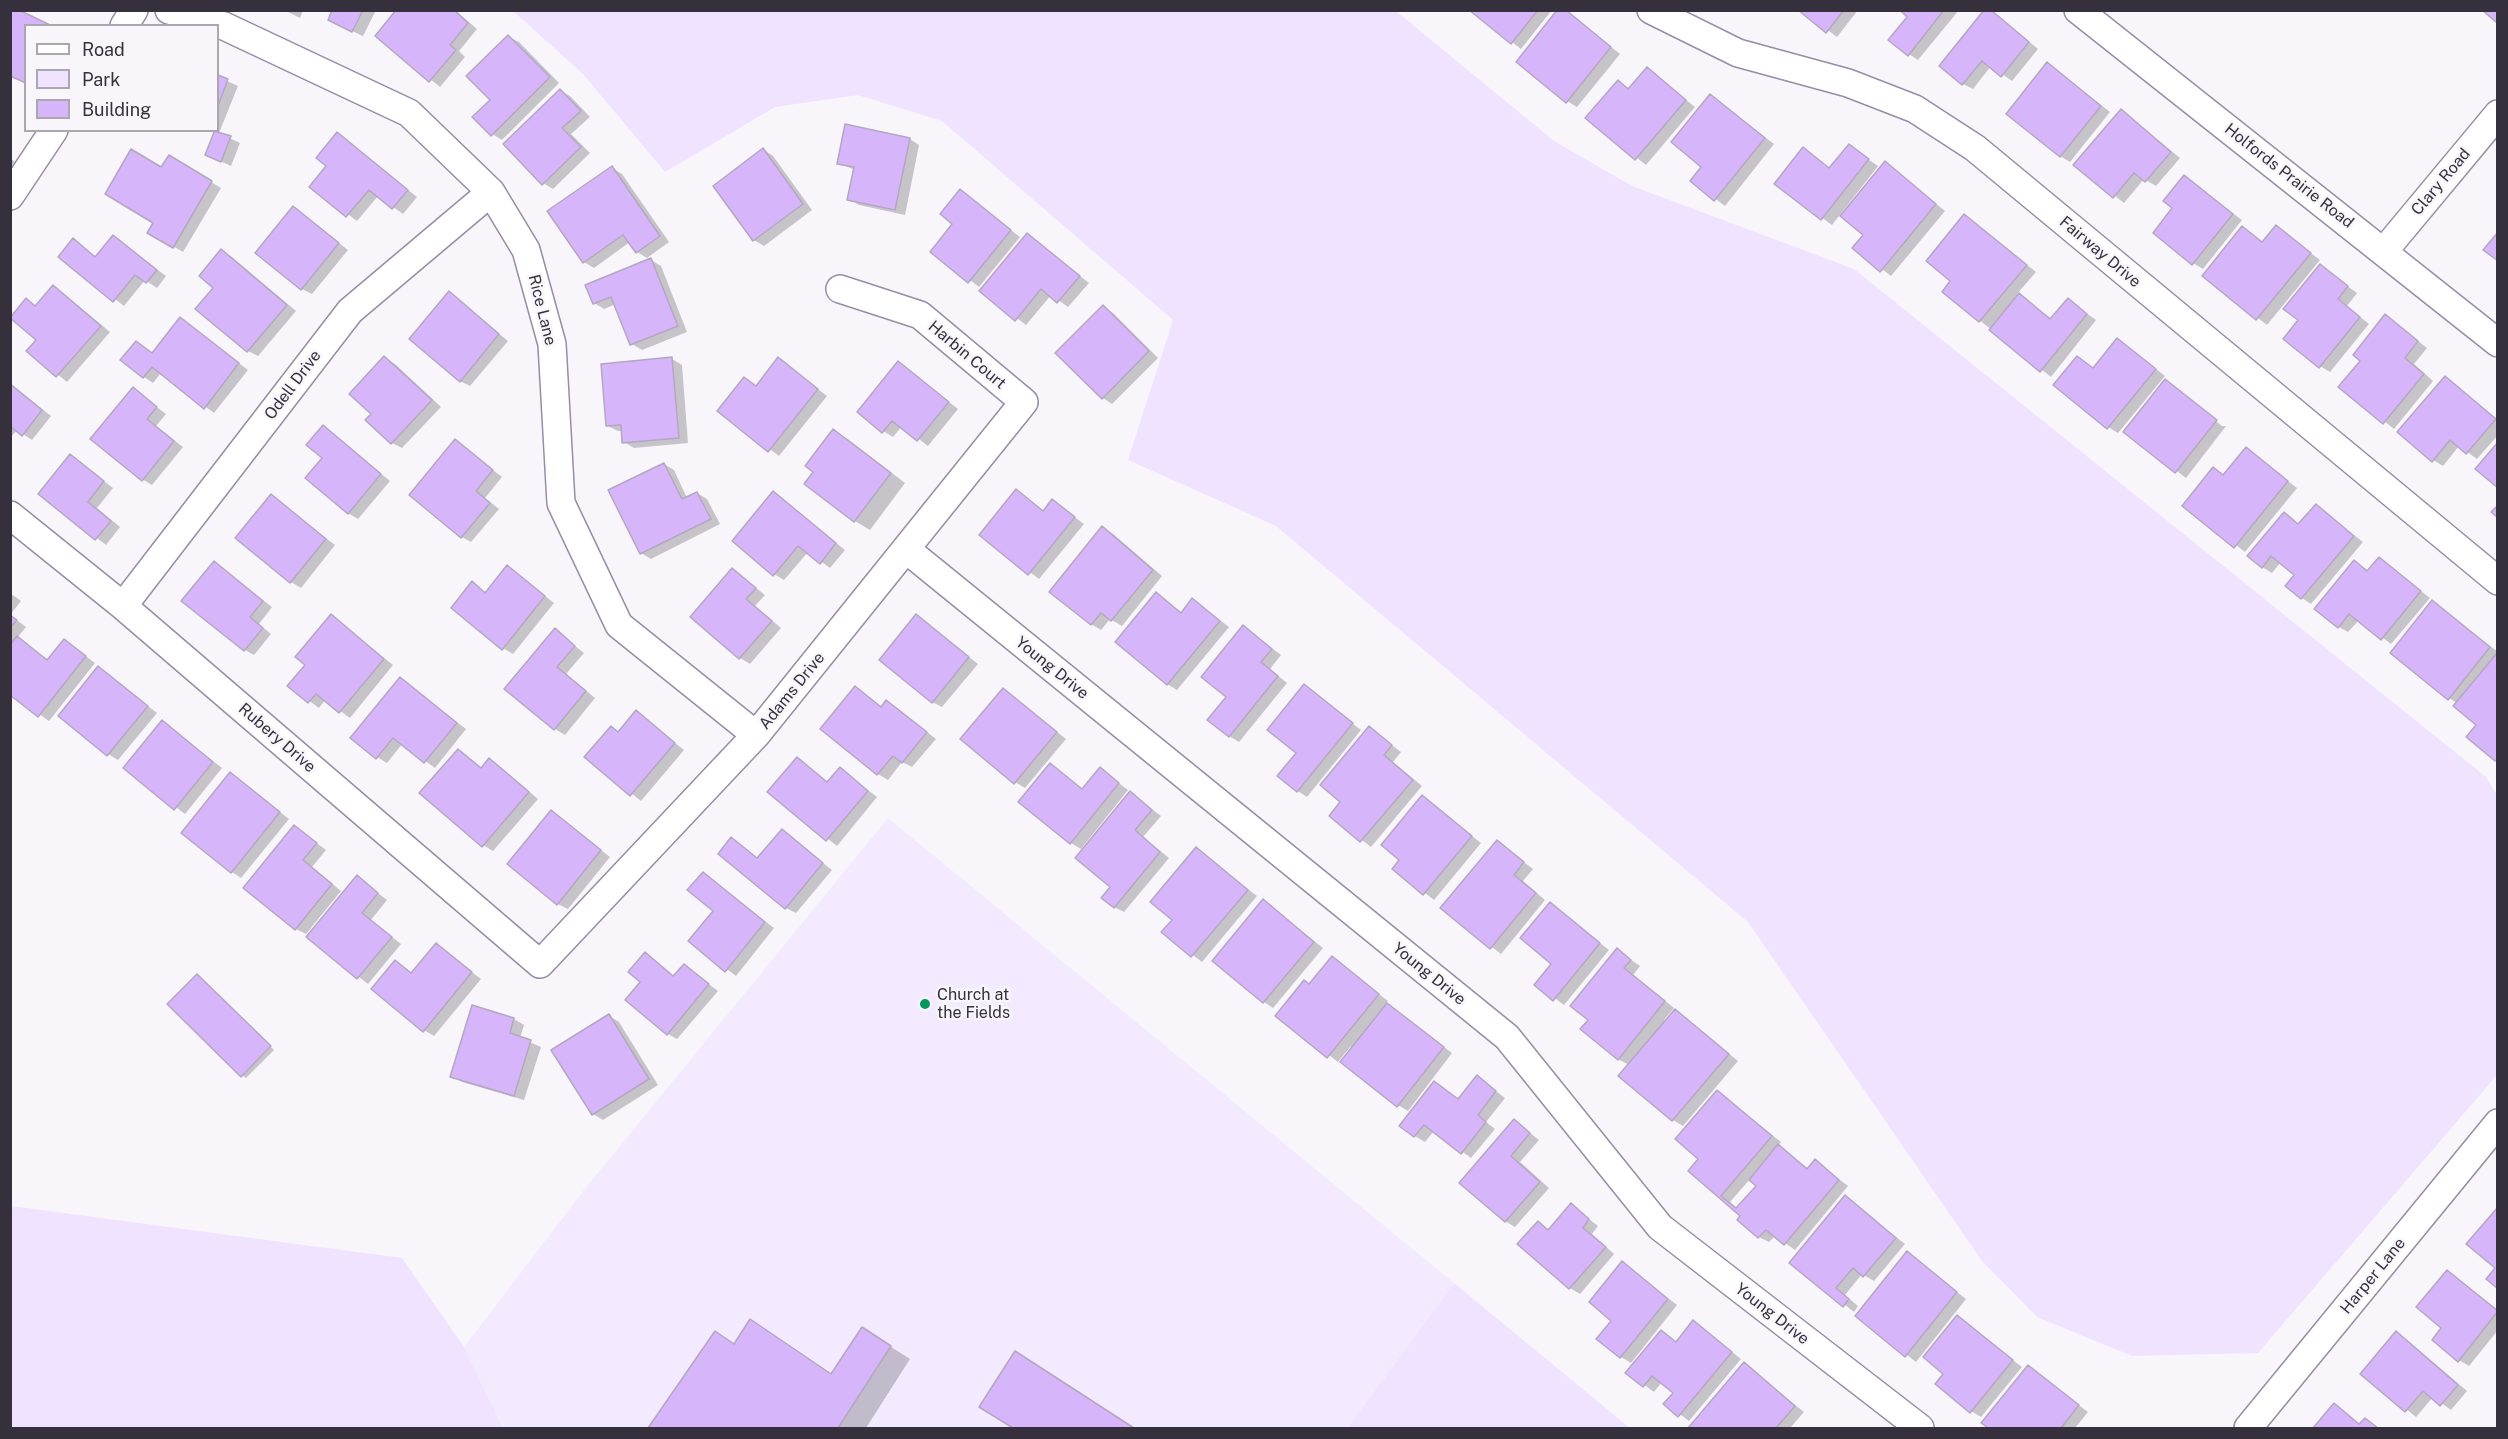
<!DOCTYPE html>
<html>
<head>
<meta charset="utf-8">
<style>
  body { margin:0 }
  #map { position:relative; width:2508px; height:1439px; overflow:hidden; background:#f8f6fb; font-family:"Public Sans",sans-serif }
  canvas { display:block }
  .frame { position:absolute; inset:0; border:12px solid #35303b; pointer-events:none }
  .legend { position:absolute; left:24px; top:24px; width:195px; height:108px; box-sizing:border-box; background:#f8f6fb; border:2px solid #aaa7ae; margin:0; padding:8px 10px; list-style:none; font-size:18px; color:#35303b }
  .legend li { display:flex; align-items:center; gap:12px; height:30px }
  .legend b { width:30px; border:2px solid #aaa7ae }
</style>
</head>
<body>
<div id="map">
<canvas width="2508" height="1439"></canvas>
<div class="frame"></div>
<ul class="legend">
<li><b style="height:8px;background:#fff"></b>Road</li>
<li><b style="height:16px;background:#f0e3ff"></b>Park</li>
<li><b style="height:16px;background:#d6b5fa"></b>Building</li>
</ul>
</div>
<script>
const ctx = document.querySelector('canvas').getContext('2d');
ctx.lineJoin = 'round';
function fillPath(path, color) { ctx.fillStyle = color; ctx.fill(path, 'evenodd'); }
const poly = rows => new Path2D(rows.map(r => 'M' + r).join(''));
function strokePath(path, color, width, dash) { ctx.strokeStyle = color; ctx.lineWidth = width; ctx.lineCap = dash ? 'butt' : 'round'; ctx.setLineDash(dash || []); ctx.stroke(path); }
function write(font, color, halo, rows, align = 'center') {
  ctx.font = font + ' "Public Sans",sans-serif'; ctx.lineWidth = 5; ctx.setLineDash([]); ctx.textBaseline = 'middle'; ctx.strokeStyle = halo; ctx.fillStyle = color; for (const [text, x, y, turn = 0] of rows) {
    ctx.save(); ctx.translate(x, y); ctx.rotate((+turn || 0) * Math.PI / 180); ctx.textAlign = isNaN(turn) ? turn : align; if (halo) ctx.strokeText(text, 0, 0); ctx.fillText(text, 0, 0); ctx.restore();
  }
}
fillPath(poly([
  [888,818,1454,1283,1347,1428,503,1428,464,1347,584,1190]
]), '#f3eaff');
fillPath(poly([
  [513,11,1396,11,1554,141,1632,186,1854,269,2486,777,2498,797,2497,1075,2258,1353,2132,1356,2037,1317,1982,1261,1748,922,1276,526,1128,460,1173,320,942,121,858,95,775,107,665,172,583,74],
  [11,1206,402,1258,464,1347,503,1428,11,1428],
  [1454,1283,1630,1428,1347,1428]
]), '#f0e3ff');
fillPath(poly([
  [284,10,303,10,300,18],
  [334,10,376,10,363,36,339,25],
  [398,10,455,10,477,29,459,51,465,57,440,87,377,36],
  [1471,10,1552,10,1521,49],
  [1565,10,1620,54,1577,107,1567,101],
  [1801,10,1858,10,1837,37],
  [1902,10,1959,10,1918,60,1909,54,1910,16],
  [1990,10,2038,49,2012,81,1991,66,1973,89,1963,84],
  [509,37,519,42,559,83,502,140,492,134,492,100],
  [2048,64,2110,112,2070,162,2060,156],
  [1647,69,1695,107,1646,165,1587,118,1618,82,1630,89],
  [218,77,238,86,219,133,240,143,231,166,207,155,215,133,210,130,218,130],
  [560,91,570,96,590,117,571,134,590,153,553,189,543,183],
  [1711,96,1774,144,1725,206,1692,181,1703,166],
  [2121,110,2180,158,2156,186,2144,179,2124,203,2075,164],
  [338,134,417,197,403,214,378,196,357,221,312,187,328,166],
  [910,139,919,145,905,215,859,205,849,199,855,170,838,163],
  [1849,146,1878,166,1832,225,1776,184,1803,149,1831,169],
  [764,150,773,156,812,210,764,246,754,240],
  [170,157,221,188,183,252,149,232,155,222,162,169],
  [10,158,15,162,10,167],
  [1886,163,1945,211,1891,276,1854,248,1865,235],
  [612,168,622,174,669,242,647,258,637,252,630,242,594,268,584,262],
  [2184,177,2242,220,2203,269,2193,263,2174,208],
  [960,191,1020,237,979,287,932,251,954,223],
  [293,208,348,250,312,294,302,289],
  [1965,216,2036,272,2017,294,2052,319,2068,300,2096,320,2051,377,1944,292,1953,281],
  [2276,227,2320,260,2267,325,2204,276,2242,228,2264,243],
  [1028,235,1089,283,1068,307,1051,295,1026,325,981,291],
  [114,237,166,276,157,288,145,280,124,306,60,256,73,240,97,257],
  [222,251,232,257,296,311,258,356,248,351,215,288],
  [651,260,661,266,687,332,642,350,632,344,616,304,604,309,594,303],
  [2320,266,2357,293,2347,306,2369,324,2330,372,2320,366,2300,320],
  [53,287,63,293,110,332,67,382,29,351,38,339,26,300,37,307],
  [449,293,508,341,470,386,460,381],
  [1103,307,1113,313,1158,358,1112,404,1103,398],
  [2386,316,2427,348,2414,364,2433,381,2394,429,2340,386,2362,360],
  [180,319,248,370,214,413,161,373,153,383,144,377,137,343,153,353],
  [2118,340,2165,376,2118,433,2108,427,2077,358,2094,369],
  [385,358,395,364,441,407,402,448,392,443],
  [672,359,682,365,688,443,634,448,624,442,623,431,618,431,608,426],
  [778,359,827,396,779,456,719,411,744,379,757,387],
  [899,363,958,409,928,446,902,426,893,437,883,431],
  [2446,378,2498,420,2498,435,2477,459,2459,446,2443,466,2433,460],
  [2166,380,2222,426,2226,426,2186,478,2125,432],
  [10,383,51,416,32,440,17,430,10,438],
  [133,389,166,414,156,426,183,447,152,485,142,479],
  [323,427,390,481,358,519,348,513,324,458],
  [833,431,849,440,905,483,870,530,855,521,815,472],
  [456,441,502,477,485,498,499,509,471,542,462,537],
  [2246,449,2297,488,2245,552,2184,505,2213,469,2225,476],
  [71,456,113,488,97,508,120,527,106,545,40,494],
  [664,464,674,470,687,498,697,493,707,499,720,524,651,559,641,553],
  [1017,491,1044,511,1053,501,1084,524,1039,579,981,535],
  [774,493,845,550,830,568,808,552,784,580,774,574],
  [271,496,335,545,301,588,291,582],
  [2316,506,2363,542,2311,604,2302,598,2296,575,2281,562,2272,573,2262,567,2285,514,2300,525],
  [1103,528,1112,533,1162,576,1122,626,1110,619,1101,630,1091,624],
  [2379,559,2430,598,2391,644,2359,620,2348,632,2339,627,2355,562,2369,571],
  [214,563,272,607,259,624,271,634,254,655,245,650],
  [508,567,554,603,513,654,503,648,472,583,487,593],
  [732,569,765,595,755,606,781,628,750,664,740,658,692,616],
  [10,593,21,601,10,615],
  [1156,594,1182,613,1193,600,1229,627,1177,690,1167,684],
  [2432,602,2498,652,2498,761,2478,724,2457,703,2449,698],
  [10,615,26,627,17,638,49,660,74,647,95,663,49,721,10,693],
  [331,616,393,665,350,718,325,700,319,708,289,686,307,665],
  [916,616,978,664,942,707,932,702],
  [1244,627,1281,655,1270,669,1287,683,1239,742,1229,736,1228,697],
  [555,630,584,653,566,674,595,698,565,735,555,729],
  [99,668,157,713,118,760,108,754],
  [400,679,466,729,435,768,402,744,387,763,377,757],
  [1304,686,1361,730,1307,797,1298,791,1298,753],
  [855,688,882,707,887,702,897,708,936,739,912,767,902,762,888,780,878,774],
  [1003,690,1066,739,1025,788,1015,782],
  [636,712,684,750,641,801,586,757,611,728,619,732],
  [162,722,222,768,185,814,125,768],
  [1369,728,1401,752,1393,762,1422,786,1371,847,1331,816,1342,802],
  [459,750,482,768,489,760,499,766,538,799,493,851,483,845],
  [797,759,828,782,840,769,877,797,837,846,769,792],
  [1050,765,1083,790,1100,769,1128,790,1081,849,1071,843],
  [231,774,289,819,241,878,232,872],
  [1131,793,1161,816,1143,837,1169,858,1124,912,1114,907,1113,886],
  [1422,797,1481,843,1434,900,1394,869,1401,860],
  [552,812,610,857,568,909,558,904],
  [294,826,326,850,312,867,341,891,306,934,296,929],
  [782,831,832,870,796,913,786,908,732,839,759,859],
  [1497,842,1533,869,1523,881,1545,900,1501,954,1442,908],
  [1197,849,1257,896,1202,962,1163,932,1174,920],
  [703,874,774,928,736,976,690,941,715,911],
  [357,877,387,900,371,920,401,944,368,984,308,937],
  [1264,901,1323,948,1273,1008,1264,1002],
  [1550,904,1609,950,1564,1005,1536,984,1553,963],
  [436,945,481,979,434,1036,424,1030,395,962,413,974],
  [1617,950,1640,966,1633,975,1674,1008,1664,1020,1666,1022,1676,1011,1738,1061,1683,1126,1673,1120,1629,1065,1618,1059],
  [645,954,675,977,685,966,718,991,677,1039,668,1034,642,982],
  [1332,958,1388,1001,1386,1004,1452,1053,1408,1111,1398,1105,1351,1046,1338,1062,1277,1015,1310,985],
  [197,976,274,1050,246,1078,242,1075],
  [473,1006,514,1019,524,1025,520,1038,541,1047,524,1100,462,1082,452,1076],
  [609,1016,619,1022,658,1085,603,1120,593,1114],
  [1477,1077,1505,1098,1486,1122,1495,1129,1471,1158,1434,1131,1425,1142,1415,1136,1435,1083,1459,1100],
  [1717,1091,1781,1142,1778,1146,1809,1169,1815,1161,1848,1186,1795,1250,1775,1236,1769,1242,1759,1237,1742,1216,1690,1171,1700,1159],
  [1750,1179,1758,1185,1738,1209,1730,1202],
  [1515,1121,1539,1140,1520,1162,1549,1188,1515,1227,1505,1221,1461,1183],
  [1845,1197,1905,1244,1874,1281,1862,1274,1845,1295,1858,1306,1854,1312,1791,1262],
  [1571,1205,1598,1226,1592,1234,1614,1254,1580,1294,1570,1288,1538,1223,1550,1230],
  [1907,1253,1966,1299,1916,1362,1857,1315],
  [1622,1263,1677,1305,1631,1363,1621,1357,1614,1320],
  [2448,1272,2498,1310,2498,1330,2469,1366,2459,1360,2443,1328],
  [1957,1317,2022,1367,1981,1417,1971,1411,1945,1373],
  [751,1321,832,1374,863,1329,910,1359,866,1428,650,1428,715,1333,735,1344],
  [1694,1322,1741,1359,1689,1421,1665,1403,1675,1392,1662,1382,1654,1392,1628,1373,1661,1332,1677,1343],
  [2396,1333,2406,1339,2467,1391,2451,1410,2433,1397,2416,1417,2362,1373],
  [1031,1362,1133,1428,1015,1428,981,1406],
  [1744,1364,1804,1412,1790,1428,1690,1428],
  [2028,1367,2088,1412,2075,1428,1990,1428,1983,1423],
  [2334,1405,2361,1425,2365,1420,2379,1428,2315,1428]
]), '#0003');
const building = poly([
  [10,10,19,10,52,26,26,26,26,83,10,76,10,10],
  [332,10,363,10,352,32,328,20,332,10],
  [396,10,454,10,468,23,450,45,456,50,429,82,375,36,396,10],
  [1469,10,1538,10,1511,44,1469,10],
  [1557,10,1566,10,1611,47,1566,103,1516,62,1557,10],
  [1798,10,1844,10,1826,33,1798,10],
  [1900,10,1944,10,1908,56,1888,40,1907,17,1900,10],
  [1984,10,1991,10,2029,42,2001,77,1982,61,1962,85,1939,66,1984,10],
  [2482,10,2498,10,2498,22,2497,23,2482,10],
  [508,35,550,77,491,136,472,117,490,100,466,76,508,35],
  [2047,62,2101,106,2060,157,2006,114,2047,62],
  [1647,67,1686,100,1635,160,1585,118,1618,80,1628,89,1647,67],
  [218,75,228,79,218,106,218,75],
  [560,89,581,111,562,128,581,147,542,185,503,144,560,89],
  [1710,94,1765,138,1714,201,1690,181,1701,167,1671,142,1710,94],
  [2121,109,2171,152,2145,182,2134,173,2113,198,2073,165,2121,109],
  [845,124,910,138,895,210,847,200,854,167,837,164,845,124],
  [211,130,231,136,221,162,205,155,214,132,211,130],
  [337,132,408,190,392,209,369,190,346,217,309,187,326,166,316,158,337,132],
  [1849,144,1869,159,1821,220,1774,184,1803,147,1829,168,1849,144],
  [763,148,803,204,753,241,713,186,763,148],
  [131,149,161,167,169,155,212,181,173,248,147,233,153,223,105,194,131,149],
  [1885,161,1936,204,1880,272,1852,248,1863,235,1840,216,1885,161],
  [612,166,660,236,636,253,623,235,583,263,547,211,612,166],
  [2184,175,2233,214,2192,265,2153,233,2172,208,2163,201,2184,175],
  [960,189,1011,230,968,283,930,252,952,224,940,214,960,189],
  [293,206,339,243,301,290,255,253,293,206],
  [1964,214,2027,265,1979,322,1942,292,1950,281,1926,261,1964,214],
  [2276,225,2311,253,2256,320,2202,276,2242,226,2262,242,2276,225],
  [2498,232,2498,261,2483,250,2498,232],
  [1027,233,1080,276,1057,303,1041,289,1015,321,979,291,1027,233],
  [113,235,157,270,146,283,135,275,113,302,58,257,73,238,95,257,113,235],
  [221,249,287,305,247,352,195,309,213,288,199,276,221,249],
  [651,258,678,326,630,345,611,297,593,304,585,285,651,258],
  [2320,264,2348,286,2338,299,2360,317,2319,368,2283,339,2298,320,2283,309,2320,264],
  [53,285,101,326,56,377,26,351,36,340,10,318,26,298,35,306,53,285],
  [449,291,499,334,460,382,409,339,449,291],
  [2019,293,2050,319,2068,298,2087,314,2040,372,1989,330,2019,293],
  [1103,305,1149,351,1102,399,1055,353,1103,305],
  [2385,314,2418,341,2405,358,2424,374,2383,424,2338,387,2360,361,2353,355,2385,314],
  [180,317,239,363,204,409,152,367,143,378,120,360,136,341,152,353,180,317],
  [2117,338,2156,369,2107,429,2053,385,2077,356,2093,368,2117,338],
  [384,356,432,400,391,444,365,420,371,414,349,394,384,356],
  [672,357,679,438,622,443,621,425,606,426,601,364,672,357],
  [778,357,818,389,768,452,717,411,744,377,756,386,778,357],
  [898,361,949,402,917,441,892,421,882,433,857,412,898,361],
  [2445,376,2496,419,2466,454,2450,440,2432,462,2397,432,2445,376],
  [2165,379,2217,420,2175,473,2123,432,2165,379],
  [10,384,42,410,22,436,10,426,10,384],
  [133,387,157,407,147,419,174,441,142,481,90,439,133,387],
  [323,425,381,474,348,514,305,478,322,458,306,445,323,425],
  [833,429,891,473,854,522,804,484,813,472,805,466,833,429],
  [455,439,493,470,476,491,490,503,461,538,409,495,455,439],
  [2498,442,2498,488,2475,469,2498,442],
  [2246,447,2288,481,2234,548,2182,506,2213,467,2223,475,2246,447],
  [70,454,104,481,88,502,111,521,95,540,38,494,70,454],
  [664,463,682,499,697,492,711,519,640,554,608,490,664,463],
  [1016,489,1043,511,1052,499,1075,517,1028,575,979,535,1016,489],
  [773,491,836,543,820,564,798,546,773,576,732,541,773,491],
  [271,494,326,539,290,583,235,538,271,494],
  [2316,504,2354,536,2301,599,2285,586,2294,575,2271,556,2262,568,2247,556,2284,512,2298,524,2316,504],
  [2498,505,2498,518,2491,512,2498,505],
  [1102,526,1153,570,1111,621,1101,613,1091,625,1049,592,1102,526],
  [2379,557,2421,591,2381,640,2349,614,2338,628,2314,609,2354,560,2367,571,2379,557],
  [214,561,263,601,250,617,263,628,244,651,181,601,214,561],
  [507,565,545,596,502,650,451,608,472,581,485,593,507,565],
  [732,568,756,588,746,599,772,621,739,659,690,617,732,568],
  [1156,592,1181,613,1192,598,1220,621,1167,685,1115,642,1156,592],
  [2432,600,2490,647,2448,700,2390,653,2432,600],
  [331,614,384,659,339,713,316,694,308,703,287,686,305,665,295,657,331,614],
  [916,614,969,657,932,703,879,660,916,614],
  [10,615,17,620,10,628,10,615],
  [1243,625,1272,649,1261,662,1278,676,1229,737,1207,720,1226,697,1201,677,1243,625],
  [555,628,575,646,557,667,586,691,554,730,504,689,555,628],
  [17,636,47,660,64,639,86,656,38,717,10,695,10,645,17,636],
  [2497,653,2498,758,2495,761,2466,737,2476,725,2453,706,2497,653],
  [98,666,148,706,107,756,58,716,98,666],
  [400,677,457,723,424,763,393,738,376,759,350,738,400,677],
  [1304,684,1353,723,1297,792,1277,776,1296,753,1267,730,1304,684],
  [855,686,881,707,886,700,927,732,902,763,893,756,877,775,820,729,855,686],
  [1003,688,1057,732,1014,784,960,739,1003,688],
  [636,710,675,743,630,796,584,757,611,726,618,732,636,710],
  [162,720,213,762,174,810,123,768,162,720],
  [1369,726,1392,745,1384,755,1413,780,1360,842,1329,816,1340,802,1320,785,1369,726],
  [458,749,481,768,489,758,529,792,482,847,419,793,458,749],
  [797,757,827,782,840,767,868,791,826,841,767,792,797,757],
  [1050,763,1082,789,1100,767,1119,783,1070,844,1018,802,1050,763],
  [230,772,280,812,231,873,181,833,230,772],
  [1130,791,1152,810,1135,830,1160,852,1114,908,1101,898,1110,887,1075,858,1130,791],
  [1422,795,1472,836,1423,895,1392,869,1399,860,1381,845,1422,795],
  [551,810,601,850,557,905,507,864,551,810],
  [294,825,317,843,303,860,332,884,295,930,243,888,294,825],
  [782,829,823,863,785,909,718,854,731,837,757,858,782,829],
  [1497,840,1524,862,1514,875,1536,893,1490,949,1440,908,1497,840],
  [1196,847,1248,890,1191,957,1161,932,1172,920,1150,902,1196,847],
  [703,872,765,922,725,972,688,941,713,911,687,890,703,872],
  [357,875,378,893,362,913,392,937,357,979,306,937,357,875],
  [1263,899,1314,942,1263,1003,1212,961,1263,899],
  [1550,902,1600,943,1553,1001,1534,985,1551,964,1520,938,1550,902],
  [436,943,472,972,423,1032,371,989,395,960,411,973,436,943],
  [1617,948,1631,960,1624,968,1665,1001,1618,1060,1580,1029,1588,1020,1570,1006,1617,948],
  [645,952,673,976,684,964,709,984,667,1035,625,1000,640,982,628,972,645,952],
  [1332,956,1379,994,1327,1058,1275,1016,1304,980,1309,984,1332,956],
  [197,974,271,1046,241,1077,167,1004,197,974],
  [1387,1003,1444,1047,1397,1107,1340,1062,1387,1003],
  [472,1005,514,1018,510,1033,531,1040,514,1096,450,1077,472,1005],
  [1675,1009,1729,1054,1672,1121,1618,1076,1675,1009],
  [609,1014,649,1079,592,1115,551,1050,609,1014],
  [1477,1075,1496,1091,1478,1115,1486,1122,1461,1154,1424,1125,1414,1137,1399,1126,1434,1081,1458,1099,1477,1075],
  [1717,1090,1772,1136,1721,1196,1736,1208,1756,1186,1749,1180,1778,1144,1807,1169,1815,1159,1839,1180,1784,1245,1766,1230,1758,1238,1737,1220,1740,1216,1688,1171,1698,1159,1675,1139,1717,1090],
  [1514,1119,1530,1133,1511,1156,1540,1182,1505,1222,1459,1183,1514,1119],
  [1845,1195,1896,1238,1863,1277,1853,1268,1836,1288,1849,1299,1843,1307,1789,1263,1845,1195],
  [1571,1203,1589,1219,1583,1228,1606,1247,1569,1289,1517,1244,1538,1221,1548,1230,1571,1203],
  [2498,1207,2498,1289,2486,1279,2495,1268,2466,1244,2498,1207],
  [1907,1251,1957,1292,1905,1357,1855,1316,1907,1251],
  [1622,1261,1668,1299,1620,1358,1596,1339,1611,1321,1589,1302,1622,1261],
  [2447,1270,2498,1311,2458,1362,2432,1340,2441,1328,2416,1307,2447,1270],
  [1957,1315,2013,1360,1970,1413,1935,1384,1943,1374,1923,1357,1957,1315],
  [750,1319,831,1374,862,1327,891,1346,838,1428,648,1428,715,1331,734,1344,750,1319],
  [1693,1320,1732,1352,1678,1417,1663,1404,1673,1393,1652,1376,1643,1387,1625,1373,1661,1330,1676,1342,1693,1320],
  [2396,1331,2458,1385,2440,1406,2423,1391,2405,1412,2360,1374,2396,1331],
  [1015,1351,1134,1428,1013,1428,979,1407,1015,1351],
  [1744,1362,1795,1406,1776,1428,1688,1428,1744,1362],
  [2028,1365,2079,1405,2061,1428,1988,1428,1981,1423,2028,1365],
  [2334,1403,2359,1424,2365,1418,2378,1428,2313,1428,2334,1403]
]);
fillPath(building, '#d6b5fa');
strokePath(building, '#b3a7c1', 1.5);
const minor = poly([
  [169,10,224,26,409,113,491,192,526,250,552,344,561,503,619,625,756,735],
  [1651,10,1738,53,1848,83,1915,109,1975,148,2498,581],
  [2078,10,2498,343],
  [124,26,134,10],
  [10,196,54,130],
  [2384,251,2498,114],
  [10,515,123,606,540,964,756,735,1024,402,920,315,840,289],
  [907,550,1507,1037,1660,1227,1920,1428],
  [123,606,350,311,491,192],
  [2248,1428,2498,1123]
]);
strokePath(minor, '#988ca6', 30);
strokePath(minor, '#fff', 27);
for (const [x, y, r, color] of [
  [925,1004,6,"#04985a"]
]) { const dot = new Path2D(); dot.arc(x, y, r, 0, 2 * Math.PI); ctx.fillStyle = color; ctx.fill(dot); strokePath(dot, '#f8f6fb', 2); }
write('16px', '#35303b', '#f8f6fb', [
  ["Holfords Prairie Road",2289,176,38],
  ["Clary Road",2441,182,-50],
  ["Fairway Drive",2100,252,40],
  ["Rice Lane",542,310,76],
  ["Harbin Court",967,355,40],
  ["Odell Drive",293,385,-53],
  ["Young Drive",1052,668,39],
  ["Adams Drive",792,691,-51],
  ["Rubery Drive",277,738,41],
  ["Young Drive",1429,974,39],
  ["Harper Lane",2373,1276,-51],
  ["Young Drive",1772,1314,38]
]);
write('16px', '#35303b', '#f8f6fb', [
  ["Church at",937,995],
  ["the Fields",937,1013]
], 'left');
</script>
</body>
</html>
